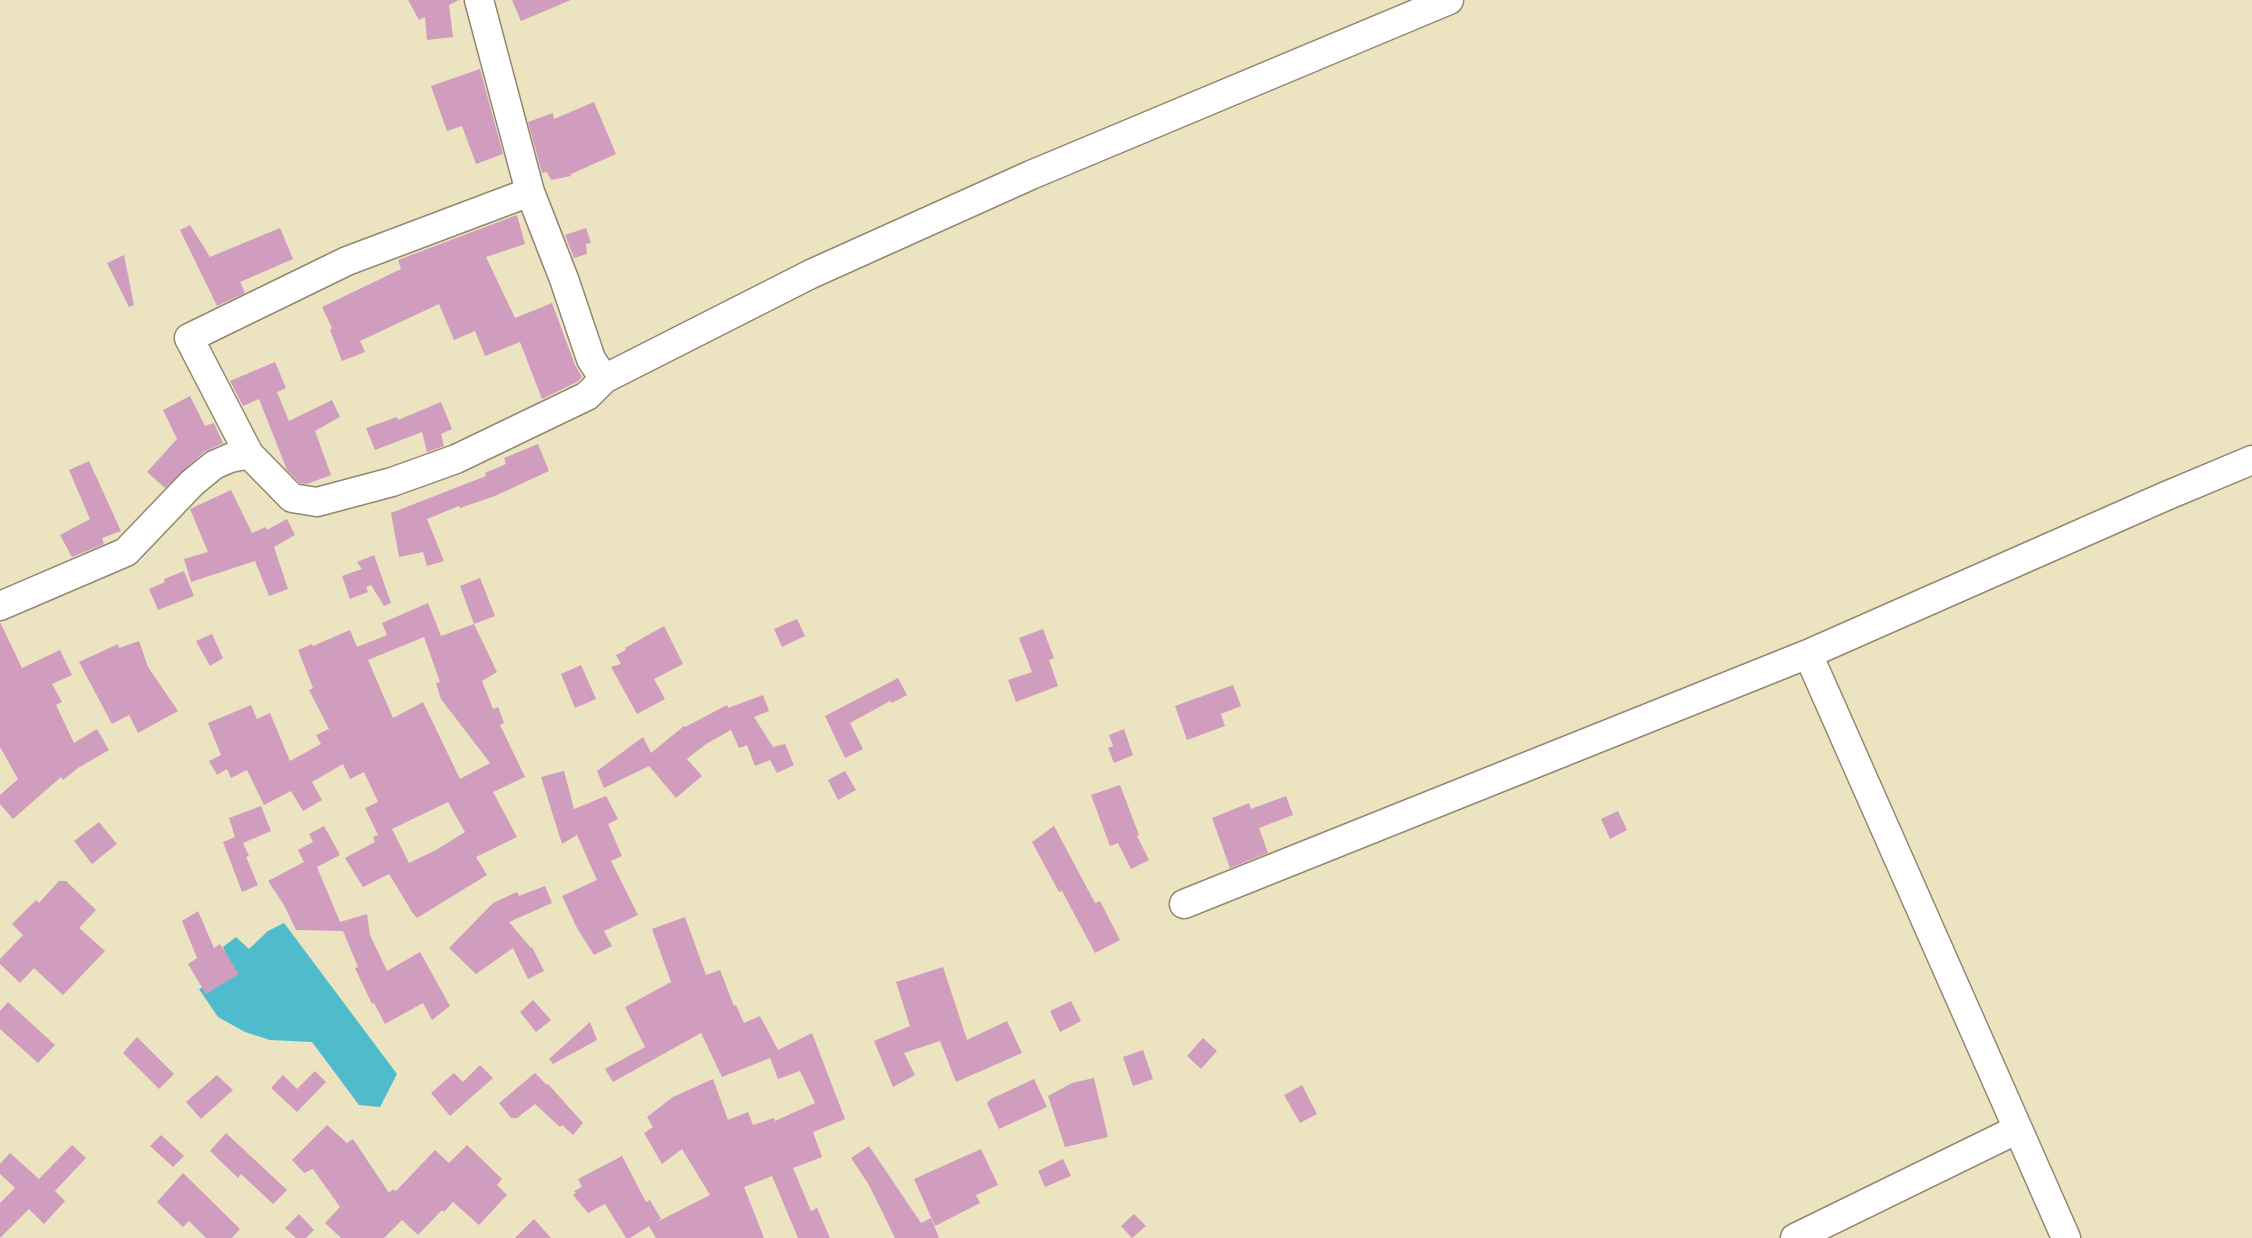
<!DOCTYPE html>
<html>
<head>
<meta charset="utf-8">
<style>
  body { margin:0 }
  canvas { display:block; background:#ece3c1 }
</style>
</head>
<body>
<canvas width="2252" height="1238"></canvas>
<script>
const ctx = document.querySelector('canvas').getContext('2d');
ctx.lineJoin = 'round';
function fillPath(path, color) { ctx.fillStyle = color; ctx.fill(path, 'evenodd'); }
const poly = rows => new Path2D(rows.map(r => 'M' + r).join(''));
function strokePath(path, color, width, dash) { ctx.strokeStyle = color; ctx.lineWidth = width; ctx.lineCap = dash ? 'butt' : 'round'; ctx.setLineDash(dash || []); ctx.stroke(path); }
fillPath(poly([
  [284,923,397,1074,380,1107,359,1105,312,1042,270,1040,245,1032,218,1017,199,989,233,972,223,947,236,937,249,949,268,931]
]), '#50bbcc');
fillPath(poly([
  [408,0,459,0,449,5,453,37,427,40,425,17,419,20],
  [512,0,571,0,521,21],
  [480,69,503,154,476,164,462,126,447,131,431,86],
  [594,102,616,154,571,174,571,176,551,180,547,172,542,173,528,122,553,113,554,119],
  [517,215,525,244,486,257,515,318,552,303,575,365,582,377,577,382,542,399,520,342,485,356,475,331,454,340,439,304,360,341,365,352,342,361,330,330,332,328,322,307,401,269,398,260],
  [190,225,210,257,280,228,293,259,240,282,245,293,217,306,180,230],
  [586,228,591,243,586,244,587,254,574,258,565,235],
  [124,255,134,305,129,307,107,263],
  [275,362,286,388,277,392,289,421,332,400,340,417,315,431,331,475,307,484,300,483,287,470,259,399,243,406,230,381],
  [190,396,205,426,214,423,223,443,204,452,165,488,147,472,177,439,163,410],
  [441,402,452,429,441,434,444,446,427,452,422,432,375,450,366,428,397,417,398,420],
  [538,444,549,471,495,496,460,508,459,506,427,519,444,561,427,566,423,552,399,557,391,513,486,476,485,473,506,464,504,458],
  [89,461,121,531,102,538,104,544,72,557,60,535,90,519,69,470],
  [231,490,252,533,266,527,267,530,287,519,295,535,274,547,288,589,269,596,255,561,191,582,184,559,208,552,190,509],
  [374,555,391,603,384,606,371,585,366,587,368,592,350,599,342,576,362,569,357,562],
  [184,571,194,596,158,610,149,589,165,582,164,579],
  [480,578,495,616,474,624,460,586],
  [428,603,441,636,474,624,497,672,482,681,493,709,498,707,504,723,500,725,525,777,493,792,517,837,476,857,487,875,417,918,412,912,389,874,363,887,345,858,375,842,373,837,378,835,365,808,378,802,364,772,350,779,343,764,312,782,322,800,303,811,291,791,264,805,247,770,231,778,227,769,217,775,209,761,221,755,208,723,251,705,257,719,270,713,290,761,321,744,316,735,329,729,309,690,313,688,298,650,312,644,313,646,350,630,357,647,387,635,382,623],
  [424,637,440,682,436,683,441,699,490,763,460,779,423,702,393,718,368,660],
  [448,802,465,832,436,850,409,863,392,829],
  [797,619,805,636,782,647,774,629],
  [0,622,22,668,60,650,72,675,52,684,62,702,56,705,74,743,97,729,109,750,78,768,63,780,61,777,13,819,0,804,0,795,18,779,0,747],
  [664,626,683,664,654,679,665,699,637,714,611,667,621,664,616,655,626,650,625,648],
  [1043,629,1054,658,1049,660,1058,686,1016,702,1008,680,1032,672,1019,638],
  [212,634,223,658,210,666,196,641],
  [139,641,148,667,178,711,138,733,129,715,112,724,79,662,118,644,119,648],
  [581,665,596,699,575,708,561,674],
  [898,678,907,695,892,703,890,701,850,723,863,749,845,758,825,716],
  [1233,685,1241,706,1221,714,1225,726,1187,740,1175,706],
  [763,695,769,711,754,717,773,747,785,744,794,765,777,773,770,760,755,766,747,745,739,748,731,730,706,744,687,759,702,776,676,798,649,766,604,788,597,771,643,737,651,753,684,726,685,727,727,705,728,708],
  [1124,729,1133,755,1114,763,1108,748,1113,746,1109,735],
  [564,771,574,809,606,796,618,819,608,824,622,856,611,861,638,915,604,931,612,946,594,955,577,928,562,896,597,880,577,835,562,844,541,777],
  [845,771,856,790,838,800,828,780],
  [1120,785,1139,835,1137,836,1149,860,1131,869,1118,843,1110,846,1091,795],
  [1286,796,1293,815,1259,828,1268,853,1230,868,1212,818,1249,803,1251,809],
  [261,806,271,831,243,843,249,856,246,857,258,885,242,892,223,842,235,837,229,818],
  [1618,811,1627,830,1610,839,1601,819],
  [99,822,117,844,92,864,74,841],
  [324,826,340,855,317,867,340,922,367,914,370,935,387,971,420,952,450,1006,432,1020,423,1003,385,1024,374,1003,372,1004,355,968,358,967,343,931,296,930,284,905,268,881,304,862,298,850,313,842,309,834],
  [1054,826,1095,903,1100,901,1120,940,1095,953,1062,891,1059,892,1032,842],
  [59,881,66,881,96,910,79,928,105,951,63,995,34,968,20,983,0,964,0,959,23,935,12,924,36,900,39,903],
  [545,886,552,903,509,922,531,948,532,947,544,971,528,979,513,948,476,974,449,948,493,903,517,892,519,896],
  [198,911,214,948,220,944,239,974,206,994,188,964,197,958,182,921],
  [685,917,706,975,720,970,734,1006,736,1005,744,1023,760,1016,778,1050,812,1033,845,1119,813,1132,822,1157,793,1168,811,1211,817,1208,830,1238,798,1238,772,1176,744,1187,764,1238,656,1238,649,1226,710,1195,682,1149,662,1164,644,1133,653,1127,647,1117,673,1097,713,1079,728,1120,748,1112,753,1125,774,1118,775,1121,815,1103,800,1071,778,1079,770,1058,722,1077,701,1033,613,1082,605,1069,645,1047,625,1007,671,982,652,929],
  [943,967,967,1040,1007,1021,1022,1053,956,1082,940,1041,904,1053,915,1075,893,1087,874,1041,910,1026,896,982],
  [533,1000,551,1020,536,1032,520,1012],
  [1071,1001,1081,1021,1060,1032,1050,1011],
  [8,1002,55,1045,38,1063,0,1029,0,1011],
  [590,1022,597,1040,553,1064,549,1059],
  [137,1037,174,1074,159,1089,123,1053],
  [1203,1038,1217,1051,1201,1069,1187,1056],
  [1143,1050,1153,1079,1133,1086,1123,1057],
  [480,1065,493,1078,450,1116,431,1093,454,1073,463,1082],
  [315,1071,326,1082,297,1112,271,1088,283,1075,297,1089],
  [535,1073,547,1085,548,1084,583,1123,573,1135,562,1125,560,1127,535,1104,517,1118,511,1118,499,1103],
  [217,1075,233,1090,201,1119,186,1102],
  [1094,1078,1108,1137,1065,1147,1048,1096,1072,1083],
  [1034,1079,1047,1107,999,1129,987,1103,991,1099],
  [1302,1085,1317,1114,1300,1123,1284,1095],
  [327,1125,347,1143,353,1139,389,1193,393,1189,396,1191,435,1150,449,1163,467,1145,502,1179,497,1185,507,1195,479,1225,453,1202,444,1212,442,1210,418,1235,402,1220,384,1238,341,1238,325,1223,340,1207,313,1169,304,1173,292,1160],
  [226,1133,287,1190,273,1204,241,1174,238,1178,210,1151],
  [161,1135,184,1156,173,1167,150,1146],
  [72,1145,86,1158,55,1191,65,1201,44,1224,29,1209,0,1238,0,1203,15,1188,0,1174,0,1164,10,1153,39,1179],
  [869,1146,921,1223,931,1218,939,1238,895,1238,869,1185,851,1158],
  [981,1149,998,1185,976,1195,980,1203,935,1226,914,1179],
  [622,1156,646,1202,650,1200,661,1219,630,1238,626,1238,605,1204,588,1213,573,1195,576,1193,574,1191,582,1187,578,1179],
  [1063,1159,1071,1176,1045,1187,1038,1171],
  [183,1173,240,1229,232,1238,206,1238,189,1221,183,1227,157,1202],
  [299,1214,314,1230,306,1238,296,1238,285,1228],
  [1134,1214,1146,1226,1132,1238,1121,1226],
  [534,1219,551,1238,515,1238]
]), '#d09dbe');
const minor = poly([
  [479,0,530,192,564,279,591,359,604,379],
  [249,454,189,338,347,261,530,192],
  [0,606,126,552,192,483,214,465,230,458,249,454,292,498,317,502,392,482,456,459,587,396,604,379,811,274,1031,175,1449,0],
  [1808,654,2166,496,2252,460],
  [1184,904,1808,654,2018,1129],
  [1795,1238,2018,1129,2066,1238]
]);
strokePath(minor, '#948670', 31);
strokePath(minor, '#fff', 28);
</script>
</body>
</html>
